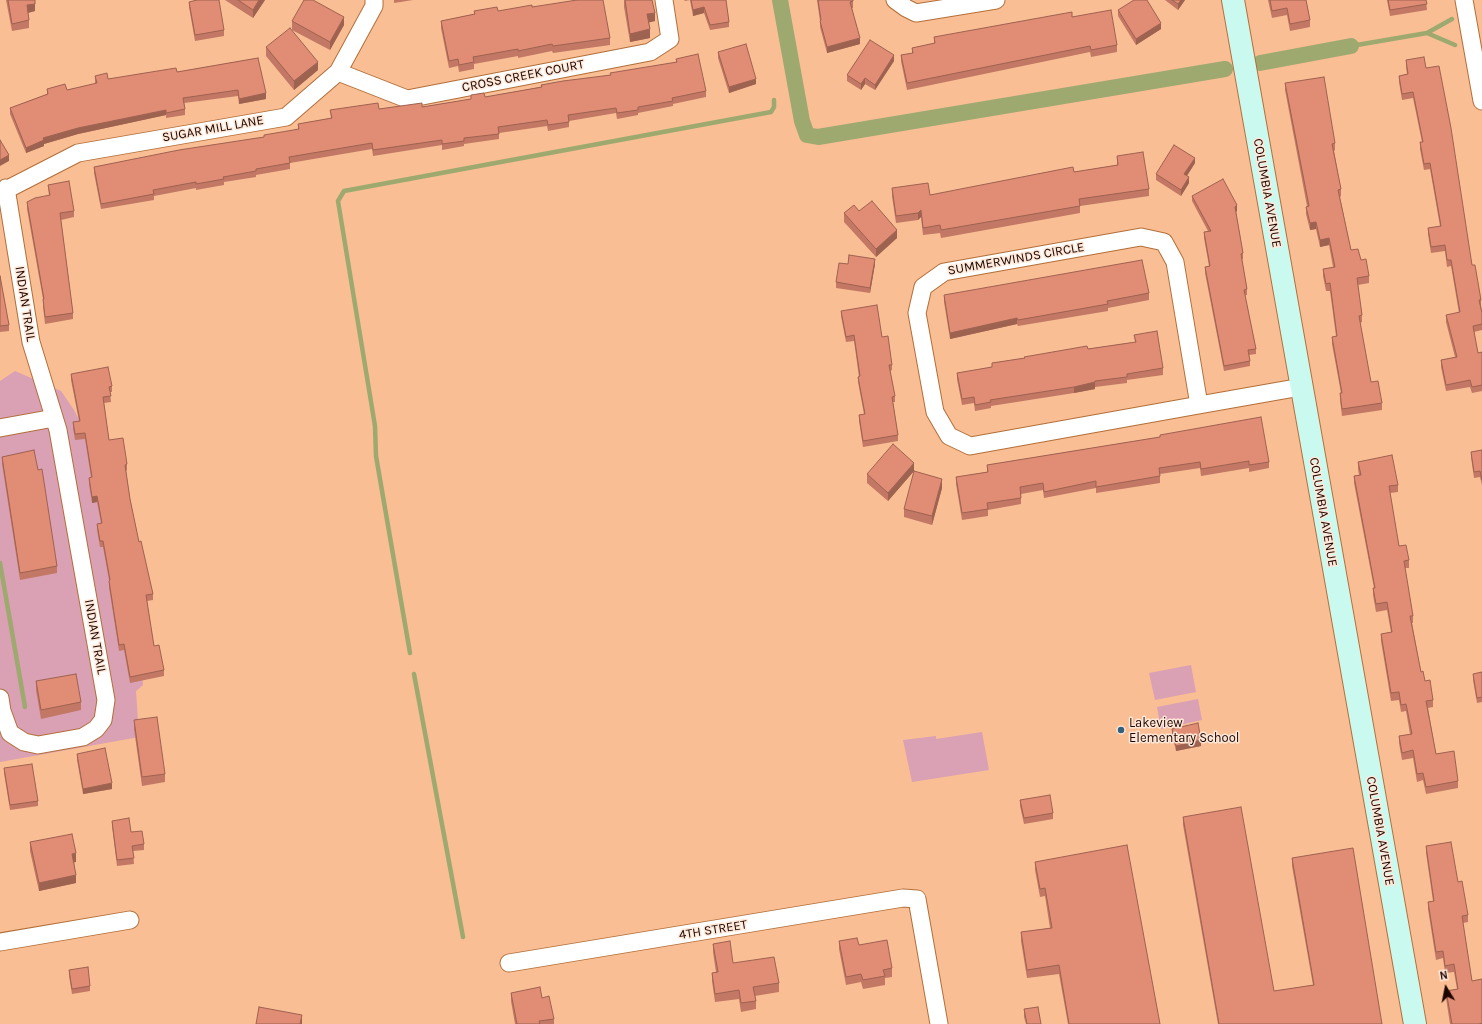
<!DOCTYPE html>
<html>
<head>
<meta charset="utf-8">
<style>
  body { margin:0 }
  #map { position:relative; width:1482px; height:1024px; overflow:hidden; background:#f9be94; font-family:Karla,sans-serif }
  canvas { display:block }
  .north { position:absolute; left:1426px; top:968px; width:40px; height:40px; -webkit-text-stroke:3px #ffe8d8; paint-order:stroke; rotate:350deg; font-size:11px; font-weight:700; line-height:16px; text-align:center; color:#1d0500 }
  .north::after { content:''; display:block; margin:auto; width:14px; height:18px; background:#1d0500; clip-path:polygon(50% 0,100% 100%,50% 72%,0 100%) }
</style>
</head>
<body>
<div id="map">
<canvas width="1482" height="1024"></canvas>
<div class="north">N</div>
</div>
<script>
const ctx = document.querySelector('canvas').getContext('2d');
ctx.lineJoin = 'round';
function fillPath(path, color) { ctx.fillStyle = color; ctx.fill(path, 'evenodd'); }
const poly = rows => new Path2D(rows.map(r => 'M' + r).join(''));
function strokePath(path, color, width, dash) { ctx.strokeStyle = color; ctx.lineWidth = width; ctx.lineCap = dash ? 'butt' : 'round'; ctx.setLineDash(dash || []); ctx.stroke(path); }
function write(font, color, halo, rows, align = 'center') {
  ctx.font = font + ' Karla,sans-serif'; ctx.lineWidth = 3; ctx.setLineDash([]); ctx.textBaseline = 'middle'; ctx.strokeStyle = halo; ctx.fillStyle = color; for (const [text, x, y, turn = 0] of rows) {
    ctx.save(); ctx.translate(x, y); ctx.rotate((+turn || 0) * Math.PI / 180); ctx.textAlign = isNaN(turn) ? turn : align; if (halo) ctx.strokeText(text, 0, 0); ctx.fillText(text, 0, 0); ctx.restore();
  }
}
fillPath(poly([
  [15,371,61,391,74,410,93,447,132,560,143,685,136,691,139,737,0,762,0,381],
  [1191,665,1196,692,1155,700,1149,673],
  [1198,699,1202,720,1161,729,1157,707],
  [982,732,989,770,912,782,903,740,936,736,936,739]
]), '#daa0b4');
strokePath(poly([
  [1427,33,1455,45],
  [1351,46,1427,33,1452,19],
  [0,563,25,707],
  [410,653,376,456,375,426,338,201,344,191,771,112,774,107,774,100],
  [414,674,463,937]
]), '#9ea96f', 4.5);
strokePath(poly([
  [780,0,802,121,807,135,818,137,1225,69],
  [1260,63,1351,46]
]), '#9ea96f', 16);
const street = poly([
  [895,0,906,8,916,13,996,0],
  [1464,0,1482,101],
  [338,72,407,99,650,52,670,39,664,0],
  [0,193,78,153,286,117,338,72,374,6,374,0],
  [1199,405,970,446,949,436,935,412,917,313,923,287,944,272,1141,237,1164,242,1175,262,1199,405,1301,387],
  [0,428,54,418],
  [0,698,2,711,10,733,24,742,38,745,83,737,96,729,103,720,106,700,58,430,31,342,6,188],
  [0,942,130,920],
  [509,963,903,898,917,899,939,1024]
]);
const secondary = poly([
  [1233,0,1415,1024]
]);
strokePath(street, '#b26f3a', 19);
strokePath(secondary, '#b26f3a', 24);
strokePath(street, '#fff', 17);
strokePath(secondary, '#caf9f0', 22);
fillPath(poly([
  [6,0,35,0,35,11,28,13,29,20,29,28,12,31],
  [225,0,265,0,253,18],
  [394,0,413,0,394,3],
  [624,0,655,21,649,22,650,38,630,42,624,7],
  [684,0,726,0,729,22,729,27,710,30,704,13,693,16,690,0,685,1],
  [817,0,853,0,853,8,852,8,860,44,827,53,820,27,820,21],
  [1165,0,1185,0,1178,10],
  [1268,0,1306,0,1310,20,1310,27,1290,31,1287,15,1272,18],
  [1387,0,1426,0,1427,10,1390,16],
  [189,2,224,30,224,36,195,41,189,7],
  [532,7,610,38,610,45,553,53,552,51,518,58,518,56,474,64,474,69,459,72,458,66,449,68,441,28,441,21,474,14,474,11,498,11],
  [1118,10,1161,29,1136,45,1118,16],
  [1072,17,1117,45,1117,52,1091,57,1090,52,907,90,901,61,901,55,912,53,912,48,934,43,934,37],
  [292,21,344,25,330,50,292,30],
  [266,47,318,70,294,90,266,56],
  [718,52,756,84,729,93,718,58],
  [258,58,266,99,239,104,238,96,184,103,185,109,185,115,166,118,166,115,78,134,44,144,44,146,26,153,10,114,10,108,47,94,47,89,67,90,95,84,95,76,108,79,177,72],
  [676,59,706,91,706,97,673,104,673,106,638,113,638,115,617,119,616,113,569,121,569,127,548,131,547,126,499,133,499,139,464,144,464,146,442,150,442,145,373,156,372,149,290,163,290,169,256,175,256,177,224,182,224,185,196,190,196,188,154,196,154,200,101,209,94,173,94,167,264,137,298,129,298,124,331,118,330,110,379,109,422,107,471,99,471,95,485,97,541,87,541,85,610,75,676,62],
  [1406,60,1426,68,1472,265,1481,300,1481,306,1482,313,1482,330,1474,332,1478,353,1482,352,1482,391,1472,393,1470,387,1446,391,1441,367,1441,360,1455,357,1446,322,1446,315,1459,313,1451,266,1447,267,1445,251,1431,253,1428,234,1428,228,1440,226,1430,169,1424,170,1420,149,1420,142,1422,142,1413,98,1402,100,1399,82,1399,76,1407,74,1406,67],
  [894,61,875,90,865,84,861,90,847,81,847,75],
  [1285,83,1335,143,1335,150,1334,151,1341,189,1341,196,1340,197,1351,250,1361,260,1369,276,1369,283,1358,285,1362,315,1362,322,1360,323,1371,382,1382,403,1382,410,1342,416,1340,400,1340,393,1341,393,1332,344,1332,337,1336,336,1330,291,1326,291,1323,276,1323,269,1333,267,1329,245,1320,247,1316,229,1310,230,1306,214,1306,207,1307,206,1285,90],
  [1117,156,1149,189,1149,196,1080,206,1080,213,941,238,940,233,923,235,921,217,918,220,896,223,892,196,892,188,930,195,1074,172,1117,165],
  [1195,163,1187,176,1189,183,1181,196,1156,180,1156,174],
  [48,185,74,211,74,217,61,220,73,313,73,319,45,324,43,306,43,299,27,209,27,202,49,196],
  [1192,196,1237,211,1236,212,1243,253,1243,259,1242,259,1247,289,1247,295,1245,295,1256,349,1256,354,1249,355,1250,361,1250,366,1224,371,1205,273,1205,267,1209,266,1204,238,1204,232,1208,231,1192,201],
  [859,211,897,238,876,257,844,222,844,213],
  [848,264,875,264,870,293,836,288,836,282],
  [0,276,9,325,9,331,0,332],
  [1149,293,1149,300,1108,308,1108,311,1018,326,1017,324,950,339,944,302,944,295],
  [841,311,882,337,892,365,892,370,890,371,895,396,895,402,893,402,898,435,898,441,863,447,859,421,859,415,864,414,858,382,858,377,859,377,854,341,846,342,841,316],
  [1134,335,1163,368,1163,375,1127,380,1127,383,1095,387,1095,389,1074,393,991,406,991,408,975,411,974,403,962,405,957,379,957,373,992,367,992,363,1135,342],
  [71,374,112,386,112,392,110,392,111,402,104,403,109,440,127,464,127,470,126,471,130,499,139,542,153,594,153,600,147,601,154,646,164,670,164,676,130,683,124,650,119,651,109,587,109,580,103,547,100,547,97,530,97,524,101,523,97,502,92,503,89,484,89,478,91,477,85,439,75,440,73,428,73,422,79,421,71,380],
  [1160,437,1269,462,1269,468,1249,472,1249,468,1201,476,1200,468,1160,474,1160,483,1096,493,1096,488,1044,498,1043,490,1021,494,1021,504,988,510,988,516,962,520,956,484,956,477,987,472,987,465],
  [1482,450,1482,485,1480,477,1474,478,1471,457,1471,452],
  [2,457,38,470,57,566,57,573,20,580,2,464],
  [1358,462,1398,485,1398,492,1390,493,1399,546,1409,560,1409,568,1405,568,1413,616,1413,623,1412,623,1421,672,1433,700,1433,707,1428,708,1436,754,1458,781,1458,788,1426,794,1423,780,1417,782,1413,758,1402,760,1399,743,1399,736,1410,734,1406,711,1401,712,1399,700,1391,701,1381,641,1381,634,1391,632,1387,610,1376,612,1373,595,1373,588,1374,588,1354,483,1354,476,1359,475,1358,469],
  [914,471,888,501,867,483,867,474],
  [942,488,932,525,904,517,904,509],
  [1482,672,1482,702,1477,703,1473,680,1473,674],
  [36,681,81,702,81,710,41,719,36,690],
  [134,720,165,774,165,782,142,786,134,729],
  [1172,729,1201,746,1176,751,1172,735],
  [77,754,112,789,83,794,77,760],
  [4,768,38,801,38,806,10,810,4,773],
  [1020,800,1053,813,1053,819,1024,824,1020,806],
  [1183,817,1274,991,1313,985,1292,866,1292,858,1382,1024,1218,1024,1183,825],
  [112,821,131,832,144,844,144,850,133,851,134,864,117,866,112,826],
  [30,842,76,862,74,862,76,883,39,891,30,851],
  [1426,846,1458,882,1468,915,1468,922,1463,923,1472,981,1482,979,1482,1024,1450,1024,1446,998,1446,991,1457,989,1454,972,1445,973,1443,958,1436,960,1428,909,1428,902,1433,901,1426,853],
  [1035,862,1160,1024,1068,1024,1059,974,1027,978,1021,941,1021,932,1050,928,1045,896,1040,897,1035,870],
  [839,941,859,945,892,968,892,977,885,978,885,985,863,989,861,982,846,985,839,949],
  [713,944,733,963,779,983,779,992,755,996,756,1001,756,1009,741,1012,739,999,715,1002,712,981,712,973,716,972,713,952],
  [69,970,90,986,90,991,72,994,69,976],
  [511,993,542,998,554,1019,554,1024,515,1024,511,1001],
  [1024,1009,1041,1024,1026,1024,1024,1017]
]), '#c27864');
fillPath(poly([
  [259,0,265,0,253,18,253,10],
  [1181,0,1185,0,1178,10,1178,4],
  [35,4,35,11,27,13,27,5],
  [704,7,704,13,693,16,693,10],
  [655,13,655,21,647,23,647,14],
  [344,17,344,25,330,50,330,42],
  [1161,23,1161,29,1136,45,1136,39],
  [650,29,650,38,630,42,630,34],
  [860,38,860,44,827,53,827,47],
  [894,55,894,61,875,90,875,85],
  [318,62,318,70,294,90,294,81],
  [865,78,865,84,861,90,861,84],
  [756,79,756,84,729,93,729,87],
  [266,93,266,99,239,104,239,99],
  [166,110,166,115,78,134,44,144,44,146,26,153,26,148,43,138,78,128],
  [9,155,9,161,0,166,0,160],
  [1195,158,1195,163,1184,180,1184,174],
  [1189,177,1189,183,1181,196,1181,190],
  [1237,205,1237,211,1235,212,1235,207],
  [921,210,921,217,918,220,918,213],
  [1316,222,1316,229,1310,230,1310,223],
  [897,230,897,238,876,257,876,249],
  [1329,238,1329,245,1320,247,1320,240],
  [875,259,875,264,870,293,870,288],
  [1017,318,1017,324,950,339,950,333],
  [1095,382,1095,389,1074,393,1074,387],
  [914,463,914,471,888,501,888,493],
  [942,479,942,488,932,525,932,516],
  [97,496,97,502,92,503,92,497],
  [1201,740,1201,746,1176,751,1176,746],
  [112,783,112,789,83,794,83,789],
  [76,853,76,862,72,863,72,854],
  [76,875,76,883,39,891,39,883],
  [302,1015,302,1024,300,1024]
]), '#9e6251');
const building = poly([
  [8,0,35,0,35,4,27,5,29,20,12,24,8,0],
  [197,0,219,0,224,30,195,35,189,2,197,0],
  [238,0,259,0,253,10,238,0],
  [304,0,313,0,344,17,330,42,292,21,304,0],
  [577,0,603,0,610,38,553,46,552,44,518,51,518,49,473,57,474,62,459,65,458,59,449,61,441,21,475,14,474,11,497,7,498,11,532,5,532,7,577,0],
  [625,0,652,0,655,13,647,14,650,29,630,34,625,0],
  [691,0,726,0,729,22,710,25,704,7,693,10,691,0],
  [818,0,853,0,853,1,850,2,860,38,827,47,820,21,821,20,818,0],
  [1134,0,1147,0,1161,23,1136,39,1118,10,1134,0],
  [1172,0,1181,0,1178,4,1172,0],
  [1270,0,1306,0,1310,20,1290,24,1287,8,1272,11,1270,0],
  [1388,0,1426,0,1427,4,1390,10,1388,0],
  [1111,10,1117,45,1091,50,1090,46,907,83,901,55,913,53,912,48,935,43,934,37,1072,12,1072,17,1111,10],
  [290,28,318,62,294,81,266,47,290,28],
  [870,40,894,55,875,85,865,78,861,84,847,75,870,40],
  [746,44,756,79,729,87,718,52,746,44],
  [698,54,706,91,672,98,673,101,638,107,638,110,617,113,616,108,568,115,569,122,548,125,547,120,498,127,499,134,464,138,464,141,442,144,442,140,373,150,372,143,289,157,290,163,256,169,256,171,223,177,224,179,196,184,196,182,153,190,154,194,101,204,94,167,179,150,264,137,264,135,299,129,298,124,332,118,330,110,378,103,379,109,422,103,422,107,471,99,471,95,484,93,485,97,542,87,541,85,563,81,611,75,610,73,677,62,676,59,698,54],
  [1424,57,1426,68,1439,66,1451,128,1472,265,1475,265,1481,300,1479,300,1482,313,1482,324,1473,326,1478,353,1482,352,1482,385,1472,387,1470,380,1446,385,1441,360,1457,357,1446,315,1460,312,1451,260,1447,260,1445,245,1431,247,1428,228,1441,226,1430,163,1424,164,1420,142,1423,142,1413,92,1402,94,1399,76,1408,74,1406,60,1424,57],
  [258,58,266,93,239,99,238,90,183,98,185,109,166,113,166,110,78,128,43,138,44,140,26,148,10,108,48,94,47,89,65,84,67,90,97,83,95,76,107,73,108,79,176,68,177,72,258,58],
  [1324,77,1335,143,1332,144,1341,189,1338,190,1351,250,1358,249,1361,260,1366,259,1369,276,1357,278,1362,315,1359,316,1371,382,1378,381,1382,403,1342,409,1340,393,1342,393,1332,337,1337,336,1330,283,1326,284,1323,269,1335,267,1329,238,1320,240,1316,222,1310,223,1306,207,1309,206,1285,83,1324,77],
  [0,140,9,155,0,160,0,140],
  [1174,145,1195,158,1184,174,1189,177,1181,190,1156,174,1174,145],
  [1143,152,1149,189,1079,199,1080,206,941,230,940,225,923,228,921,210,918,213,896,216,892,188,928,183,930,195,1073,167,1074,172,1118,165,1117,156,1143,152],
  [1223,179,1237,205,1235,207,1243,253,1241,254,1247,289,1244,290,1256,349,1248,350,1250,361,1224,366,1205,267,1210,266,1204,232,1211,231,1192,196,1223,179],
  [69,181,74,211,60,213,73,313,45,317,43,299,44,299,27,202,35,198,50,195,48,185,69,181],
  [872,201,897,230,876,249,844,213,854,205,859,211,872,201],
  [849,255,875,259,870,288,836,282,839,263,848,264,849,255],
  [1142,260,1149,293,1107,301,1108,304,1018,320,1017,318,950,333,944,295,1142,260],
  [0,276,9,325,0,326,0,276],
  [877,305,882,337,888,336,892,365,889,365,895,396,892,397,898,435,863,441,859,415,865,414,858,377,860,376,854,335,846,337,841,311,877,305],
  [1157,331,1163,368,1127,374,1127,377,1095,381,1095,382,1074,387,990,400,991,402,975,405,974,397,962,399,957,373,992,367,992,363,1025,358,1024,357,1087,346,1088,349,1136,342,1134,335,1157,331],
  [108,367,112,386,109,387,111,396,103,397,109,440,123,438,127,464,125,465,130,499,139,542,141,541,153,594,146,595,154,646,159,645,164,670,130,677,124,644,119,645,109,581,110,580,103,541,100,541,97,524,102,523,97,496,92,497,89,478,92,477,85,433,75,434,73,422,80,421,71,374,108,367],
  [1261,417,1269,462,1249,465,1249,461,1201,469,1200,462,1159,468,1160,476,1096,487,1096,481,1044,492,1043,483,1020,487,1021,498,987,503,988,509,962,513,956,477,988,472,987,465,1160,437,1160,435,1261,417],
  [893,444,914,463,888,493,867,474,893,444],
  [34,450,38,470,42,469,57,566,20,573,2,457,34,450],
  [1482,450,1482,480,1480,471,1474,472,1471,452,1482,450],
  [1392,455,1398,485,1389,486,1399,546,1406,545,1409,560,1404,561,1413,616,1410,616,1421,672,1423,671,1425,681,1430,680,1433,700,1426,701,1436,754,1454,751,1458,781,1426,787,1423,773,1417,774,1413,750,1402,753,1399,736,1412,734,1406,704,1401,705,1399,692,1391,693,1381,634,1392,632,1387,602,1376,604,1373,588,1375,588,1354,476,1361,475,1358,462,1392,455],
  [914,471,942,479,932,516,904,509,914,471],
  [1482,672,1482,697,1477,698,1473,674,1482,672],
  [76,674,81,702,41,710,36,681,76,674],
  [157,717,165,774,142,777,134,720,157,717],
  [1198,723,1201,740,1176,746,1172,729,1198,723],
  [105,748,112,783,83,789,77,754,105,748],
  [32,764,38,801,10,805,4,768,32,764],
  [1050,795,1053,813,1024,818,1020,800,1050,795],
  [1241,807,1274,991,1314,985,1292,858,1353,848,1382,1024,1219,1024,1183,817,1241,807],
  [129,818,131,832,142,831,144,844,132,846,134,858,117,860,112,821,129,818],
  [72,834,76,853,72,854,76,875,39,883,30,842,72,834],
  [1451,842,1458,882,1462,881,1468,915,1462,916,1472,981,1482,979,1482,1023,1479,1024,1452,1024,1446,991,1458,989,1454,964,1445,966,1443,951,1436,952,1428,902,1434,901,1426,846,1451,842],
  [1127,845,1160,1024,1069,1024,1059,965,1027,970,1021,932,1052,928,1045,888,1040,889,1035,862,1127,845],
  [857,938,859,945,887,940,892,968,883,970,885,976,863,980,861,974,846,977,839,941,857,938],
  [730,941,733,963,774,957,779,983,753,987,756,1001,741,1003,739,990,715,994,712,973,718,972,713,944,730,941],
  [88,967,90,986,72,989,69,970,88,967],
  [540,987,542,998,549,996,554,1019,539,1021,540,1024,517,1024,511,993,540,987],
  [259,1007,302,1015,300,1024,256,1024,259,1007],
  [1038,1007,1041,1024,1027,1024,1024,1009,1038,1007]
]);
fillPath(building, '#e18c74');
strokePath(building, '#9e6251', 1);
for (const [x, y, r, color] of [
  [1121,730,4,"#2f617e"]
]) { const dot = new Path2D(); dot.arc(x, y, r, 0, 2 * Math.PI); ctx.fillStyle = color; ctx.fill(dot); strokePath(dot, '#ffe8d8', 1.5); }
write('13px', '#1d0500', '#ffe8d8', [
  ["CROSS CREEK COURT",523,76,-11],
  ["SUGAR MILL LANE",213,129,-10],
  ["COLUMBIA AVENUE",1267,193,80],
  ["SUMMERWINDS CIRCLE",1016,259,-10],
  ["INDIAN TRAIL",25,304,81],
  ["COLUMBIA AVENUE",1323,512,80],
  ["INDIAN TRAIL",95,637,80],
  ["COLUMBIA AVENUE",1380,831,80],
  ["4TH STREET",713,930,-9]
]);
write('13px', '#1d0500', '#ffe8d8', [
  ["Lakeview",1129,723],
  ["Elementary School",1129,738]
], 'left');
</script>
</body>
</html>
